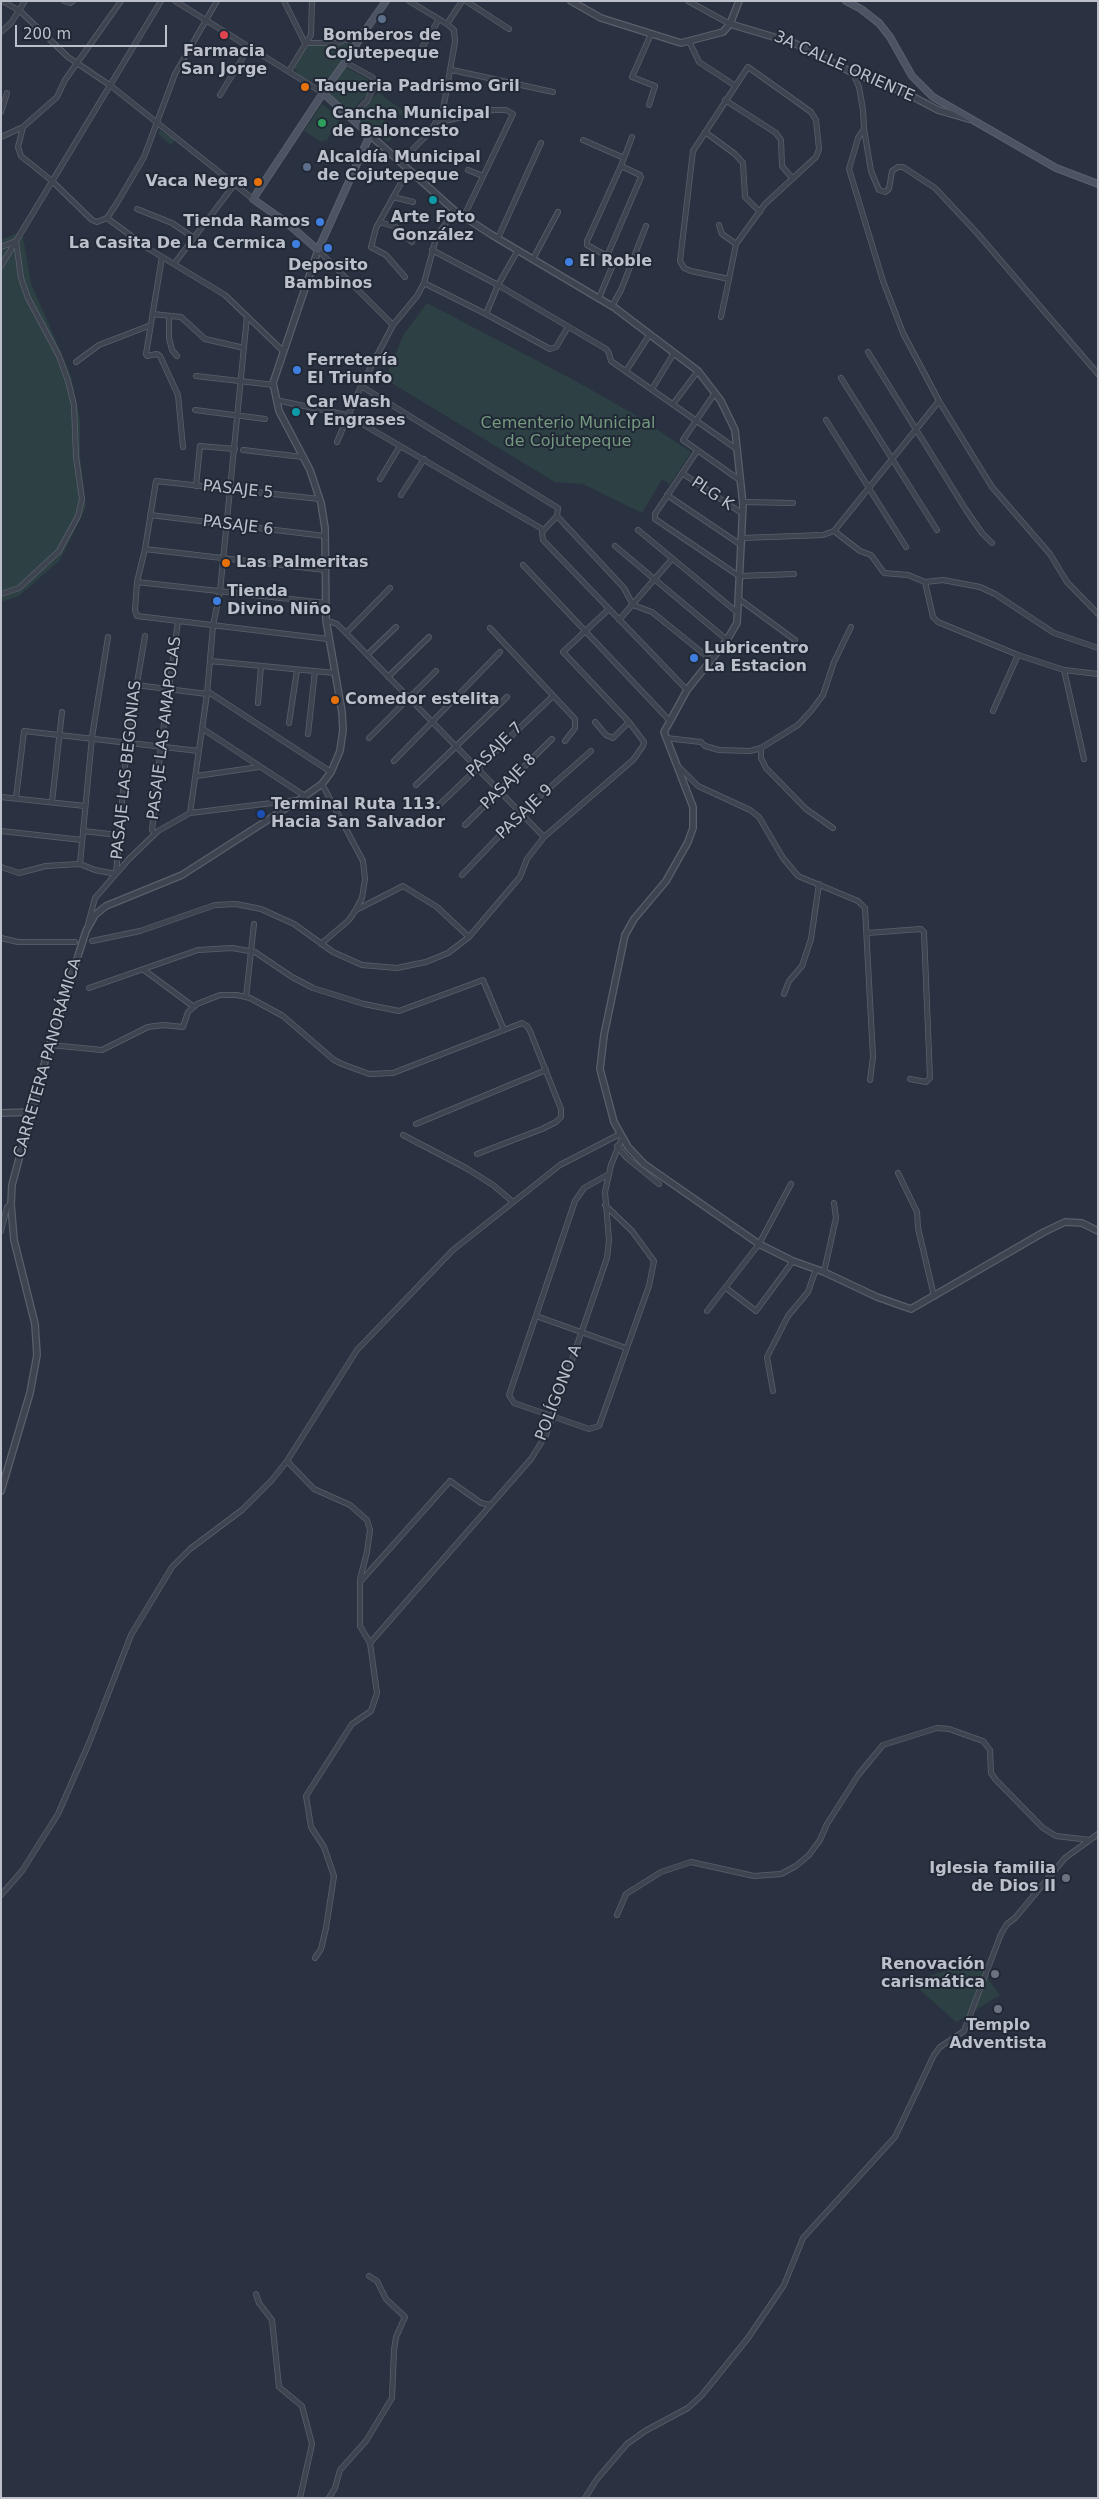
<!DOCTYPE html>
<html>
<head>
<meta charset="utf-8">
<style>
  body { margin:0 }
  #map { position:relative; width:1099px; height:2499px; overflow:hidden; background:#2a3241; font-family:"DejaVu Sans",sans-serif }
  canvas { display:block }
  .frame { position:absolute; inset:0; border:2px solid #bbc0cb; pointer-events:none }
  .scale { position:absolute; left:15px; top:25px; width:152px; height:22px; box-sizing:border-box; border:2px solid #bbc0cb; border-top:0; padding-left:6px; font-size:15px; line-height:18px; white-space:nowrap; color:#bbc0cb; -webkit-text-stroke:4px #222936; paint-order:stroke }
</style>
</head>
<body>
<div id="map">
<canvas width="1099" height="2499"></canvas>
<div class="frame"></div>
<div class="scale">200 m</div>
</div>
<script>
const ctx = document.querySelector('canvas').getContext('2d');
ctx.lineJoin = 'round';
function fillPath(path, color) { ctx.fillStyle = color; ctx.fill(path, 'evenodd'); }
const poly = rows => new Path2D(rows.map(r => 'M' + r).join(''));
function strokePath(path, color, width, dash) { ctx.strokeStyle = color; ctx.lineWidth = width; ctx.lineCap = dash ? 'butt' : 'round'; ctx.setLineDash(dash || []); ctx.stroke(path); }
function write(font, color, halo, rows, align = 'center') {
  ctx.font = font + ' "DejaVu Sans",sans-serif'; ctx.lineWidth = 4; ctx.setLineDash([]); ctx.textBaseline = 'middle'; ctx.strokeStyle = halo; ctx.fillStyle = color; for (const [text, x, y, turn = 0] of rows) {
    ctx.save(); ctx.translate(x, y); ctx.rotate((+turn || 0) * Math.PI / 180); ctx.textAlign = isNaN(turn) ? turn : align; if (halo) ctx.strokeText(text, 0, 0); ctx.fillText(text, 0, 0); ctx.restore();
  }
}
fillPath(poly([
  [353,43,324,87,304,78,297,73,292,64,301,50,313,44],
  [345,67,373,82,369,93,351,111,329,96,330,88],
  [378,92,410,116,407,120,393,109,384,122,397,133,388,142,357,117],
  [322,104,341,118,326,141,324,140,321,142,304,131],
  [160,130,175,140,171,145,160,136,158,133],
  [22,231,31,283,71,376,80,420,80,456,86,507,60,560,19,596,1,602,1,240],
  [427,303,570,378,632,413,691,452,670,484,662,479,642,513,583,484,555,482,385,379,404,334],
  [975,1961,1000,1995,956,2022,911,1982]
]), '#2d4043');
const minor = poly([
  [2,1,20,11,68,57,111,86,253,199],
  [64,1,70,3,73,1],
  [121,1,65,80,57,97,23,127,18,147,21,156,52,181,92,220,97,222,107,218,117,203,144,157,175,74,217,1],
  [175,1,323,93],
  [284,1,305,43],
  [466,1,509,29],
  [688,1,730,24],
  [447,24,462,1],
  [1,32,11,23,25,1],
  [689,41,699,62,734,85],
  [305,43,336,43,362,35],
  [422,48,439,19],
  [345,62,372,77,376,83,367,101,350,118],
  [452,70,553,92],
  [289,71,311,35,312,1],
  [853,73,859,87,863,110,864,129,871,171,879,190,885,192,889,189,892,171,898,167,903,167,935,188,977,233,1098,374],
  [220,95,250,46],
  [725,100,776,133,781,140,782,166,792,178],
  [649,105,655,86,632,77,651,34],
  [1,112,7,93],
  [437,120,445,121,493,110,506,110,513,114,464,216],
  [864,129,858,138,849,169,883,281,903,333,939,401,992,487,1050,554,1067,582,1098,614],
  [705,132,735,154,743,163,745,197,760,212],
  [1,137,23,127],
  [583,140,624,158],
  [400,162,430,132,443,110,455,42,454,30,447,24,409,1],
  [621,166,632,137],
  [468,170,483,176],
  [393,197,413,202],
  [137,209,172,223,194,238],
  [107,218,149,249,225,295,283,351],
  [380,222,396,227,412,242],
  [719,225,722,234,736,244],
  [498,238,541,143],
  [1,247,16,241,21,278,28,298,59,356,68,381,74,405,76,457,82,499,78,516,59,551,19,588,1,594],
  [318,250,393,325],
  [432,250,498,285,606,349,609,353,611,361,738,450],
  [162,257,146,354,147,356,157,354,160,356,178,395,183,447],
  [533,259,558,212],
  [174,264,234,185],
  [1,266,161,1],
  [405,277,386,255,371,247,376,228,402,181,410,171],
  [424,283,486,314,498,285,518,250],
  [599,298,614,262,607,256,641,177,640,175,621,166,587,241,587,245,607,256],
  [612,306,621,290,646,226],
  [153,314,181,317,205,339,244,348],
  [486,314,550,349,556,347,568,327],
  [169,317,169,338,172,350,177,356],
  [721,317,729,279,736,244,765,204,816,157,819,149,816,120,811,112,748,67,693,151,680,261,684,268,691,271,729,279],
  [868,352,966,510,982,533,992,543],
  [76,362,99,345,151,325],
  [626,371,650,334],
  [196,376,274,385],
  [841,378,937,530],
  [361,386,558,508,557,516,542,532,543,540,687,690],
  [652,389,674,353],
  [715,393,683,440,741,481],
  [276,400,347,415,544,530],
  [673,404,698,371],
  [195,410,265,419],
  [826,420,906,547],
  [337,442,361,386,393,325,417,296,424,283,437,235,455,211],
  [243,450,303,457],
  [697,451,655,514,655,519,739,576,794,574],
  [682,473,743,514],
  [380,479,400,446],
  [196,486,200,446,235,449],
  [401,495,424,459],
  [667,495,741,545],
  [319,499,156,481,145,549,137,582,135,610,137,616,328,639],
  [743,502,793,503],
  [150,515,325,536],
  [557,516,624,588,633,605,652,612,710,659],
  [638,530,738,613],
  [834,531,860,551,871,555,884,573,908,575,925,582,943,580,980,587,995,594,1054,633,1098,648],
  [742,538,823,535,834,531,939,401],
  [615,546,727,640],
  [145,549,325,570],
  [523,565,669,720],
  [137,582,326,603],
  [925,582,933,617,938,622,1018,655,1064,670,1084,759],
  [739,599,795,640],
  [326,620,337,624,346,633,544,837],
  [619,620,672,559],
  [490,628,575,719,575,728,565,741],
  [346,633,390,588],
  [368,654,396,627],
  [210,661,335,673],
  [1064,670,1098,674],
  [388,677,429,637],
  [136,685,207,694],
  [207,691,331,772],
  [258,703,261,666],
  [993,711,1018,655],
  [595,722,606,735,613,738,629,722],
  [289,723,297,670],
  [203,729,305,796],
  [308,734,315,671],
  [369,738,436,671],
  [666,738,701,742,705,746,719,750,750,751,761,748,798,725,811,711,823,695,834,662,851,627],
  [761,748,761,758,766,768,806,809,833,828],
  [394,761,500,652],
  [678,766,698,786,750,810,759,817,783,858,798,876,858,901,865,908,873,1057,870,1080],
  [196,776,259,767],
  [416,785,507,697],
  [1,797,85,806],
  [16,798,24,731,199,751],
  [52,802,62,712],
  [438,806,553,696],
  [190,813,207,694,213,626,220,591,247,316],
  [465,825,552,739],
  [1,831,82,840],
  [83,831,118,835],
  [155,834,152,830,161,746,178,621],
  [80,864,92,737,108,637],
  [1,867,19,873,46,866,80,864,95,870,116,874,127,742,145,636],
  [462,875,521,813,591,751],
  [356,910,403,886,437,907,469,937],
  [88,924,95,898,129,859,158,831,190,813,297,800],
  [867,933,921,929,924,932,930,1078,926,1082,910,1079],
  [1,938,18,942,75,942],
  [92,941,140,931,215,905,236,904,261,909,294,924,333,952,362,965,397,968,426,962,448,953,469,937,520,877,527,859,544,837,633,760,643,746,644,742,629,722,563,652,609,609],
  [321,944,349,920,355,911,362,898,365,879,363,861,322,784],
  [144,970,194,1007],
  [89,988,198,950,232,948,255,952,292,977,313,988,364,1004,399,1011,483,980,504,1030],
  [784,994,789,981,802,966,811,939,819,884],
  [246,997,254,924],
  [50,1045,102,1050,148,1027,163,1025,183,1027,188,1012,197,1004,220,995,237,995,250,998,283,1016,334,1060,342,1064,369,1074,393,1073,522,1023,527,1026,530,1031,561,1109,561,1117,556,1122,542,1129,477,1154],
  [416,1124,546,1070],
  [403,1135,466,1168,493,1185,513,1202],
  [617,1146,627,1158,659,1184],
  [898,1173,917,1212,918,1228,934,1296],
  [605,1205,632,1231,654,1261,649,1286,599,1426,589,1429,514,1403,509,1395,575,1201,584,1188,609,1174],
  [1,1231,7,1207,11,1204],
  [824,1272,836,1218,834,1203],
  [726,1288,756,1311,793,1261],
  [707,1311,759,1244,791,1184],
  [536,1316,626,1348],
  [773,1391,767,1357,788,1316,808,1292,816,1269],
  [287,1461,314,1489,350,1505,367,1520,370,1530,367,1552,360,1579,360,1626,370,1643,377,1693,371,1711,352,1724,306,1796,311,1827,324,1847,334,1876,326,1928,321,1949,315,1958],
  [360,1582,450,1481,481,1503,491,1505],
  [370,1643,531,1459,546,1435,607,1258,609,1240,605,1192,611,1165,622,1138],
  [1,1895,22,1871,58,1814,89,1743,131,1635,172,1567,190,1549,242,1510,272,1480,287,1461,357,1350,453,1250,560,1165,620,1134],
  [617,1915,626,1894,661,1872,691,1862,754,1876,781,1874,796,1866,809,1855,820,1840,827,1824,859,1774,883,1745,937,1728,949,1729,983,1741,990,1750,991,1773,996,1780,1043,1828,1056,1836,1090,1840],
  [256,2294,259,2303,272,2320,279,2387,302,2406,312,2444,300,2498],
  [329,2498,335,2488,340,2470,366,2441,392,2398,394,2350,396,2337,405,2317,386,2299,377,2281,369,2276],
  [585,2498,597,2479,627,2444,645,2431,688,2408,702,2395,748,2338,784,2285,803,2238,895,2137,934,2055,940,2047,964,2031,1001,1934,1007,1924,1015,1918,1065,1858,1098,1834]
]);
const tertiary = poly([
  [571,1,601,18,681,43,723,32,730,24,739,1],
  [730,24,794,43,853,73,904,92,938,110,969,119],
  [370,135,455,211,492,235,615,308,698,371,721,401,735,430,743,505,737,623,727,640,687,690,664,732,693,807,693,828,688,842,666,881,634,919,625,935,604,1035,600,1069,614,1122,628,1147,644,1164,759,1244,793,1261,824,1272,877,1297,911,1309,1044,1232,1065,1222,1082,1223,1098,1231],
  [1,1113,31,1112],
  [1,1491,30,1393,37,1355,35,1324,14,1240,11,1204,12,1185,48,1050,86,931,95,915,106,906,182,875,305,796,322,784,331,772,340,751,343,730,342,712,326,620,325,528,321,503,310,470,279,411,273,383,318,250]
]);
const secondary = poly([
  [846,1,861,9,879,23,890,37,912,76,933,97,1056,168,1098,184],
  [323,93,370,135,318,250,287,223,253,199,323,93,345,62,362,35,386,1]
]);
strokePath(minor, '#59606b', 6);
strokePath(tertiary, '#59606b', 8);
strokePath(secondary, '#59606b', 8);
strokePath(minor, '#3e4551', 4.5);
strokePath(tertiary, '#3e4551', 5.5);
strokePath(secondary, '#4c5463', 6);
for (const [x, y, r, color] of [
  [382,19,5,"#5c6f8a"],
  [224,35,5,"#e0444e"],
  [305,87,5,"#e8710a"],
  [322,123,5,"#2e9e5b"],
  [307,167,5,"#5c6f8a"],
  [258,182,5,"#e8710a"],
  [433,200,5,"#0f9aa8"],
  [320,222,5,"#3f7fe0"],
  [296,244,5,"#3f7fe0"],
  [328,248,5,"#3f7fe0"],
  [569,262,5,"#3f7fe0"],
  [297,370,5,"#3f7fe0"],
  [296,412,5,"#0f9aa8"],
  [226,563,5,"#e8710a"],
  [217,601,5,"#3f7fe0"],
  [694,658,5,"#3f7fe0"],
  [335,700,5,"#e8710a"],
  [261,814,5,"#1a4fb4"],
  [1066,1878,5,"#6b7280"],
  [995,1974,5,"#6b7280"],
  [998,2009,5,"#6b7280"]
]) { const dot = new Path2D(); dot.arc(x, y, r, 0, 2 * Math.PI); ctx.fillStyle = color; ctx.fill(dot); strokePath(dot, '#222936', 2); }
write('bold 16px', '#bbc0cb', '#222936', [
  ["Bomberos de",382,36,"center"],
  ["Cojutepeque",382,54,"center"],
  ["Farmacia",224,52,"center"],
  ["San Jorge",224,70,"center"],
  ["Taqueria Padrismo Gril",315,87],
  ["Cancha Municipal",332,114],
  ["de Baloncesto",332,132],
  ["Alcaldía Municipal",317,158],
  ["de Cojutepeque",317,176],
  ["Vaca Negra",248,182,"right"],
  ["Arte Foto",433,218,"center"],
  ["González",433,236,"center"],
  ["Tienda Ramos",310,222,"right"],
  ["La Casita De La Cermica",286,244,"right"],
  ["El Roble",579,262],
  ["Deposito",328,266,"center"],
  ["Bambinos",328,284,"center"],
  ["Ferretería",307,361],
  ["El Triunfo",307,379],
  ["Car Wash",306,403],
  ["Y Engrases",306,421],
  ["Las Palmeritas",236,563],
  ["Tienda",227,592],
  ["Divino Niño",227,610],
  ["Lubricentro",704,649],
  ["La Estacion",704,667],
  ["Comedor estelita",345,700],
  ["Terminal Ruta 113.",271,805],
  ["Hacia San Salvador",271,823],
  ["Iglesia familia",1056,1869,"right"],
  ["de Dios II",1056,1887,"right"],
  ["Renovación",985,1965,"right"],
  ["carismática",985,1983,"right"],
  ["Templo",998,2026,"center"],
  ["Adventista",998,2044,"center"]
], 'left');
write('16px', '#bbc0cb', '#222936', [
  ["3A CALLE ORIENTE",844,67,24],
  ["PASAJE 5",238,490,6],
  ["PLG K",712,494,34],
  ["PASAJE 6",238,526,7],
  ["PASAJE LAS AMAPOLAS",165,728,-83],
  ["PASAJE 7",495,750,-44],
  ["PASAJE LAS BEGONIAS",127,770,-84],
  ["PASAJE 8",509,782,-45],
  ["PASAJE 9",525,812,-44],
  ["CARRETERA PANORÁMICA",48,1058,-74],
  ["POLÍGONO A",559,1393,-69]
]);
write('16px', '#74997f', '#222936', [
  ["Cementerio Municipal",568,424],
  ["de Cojutepeque",568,442]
]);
</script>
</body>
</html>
